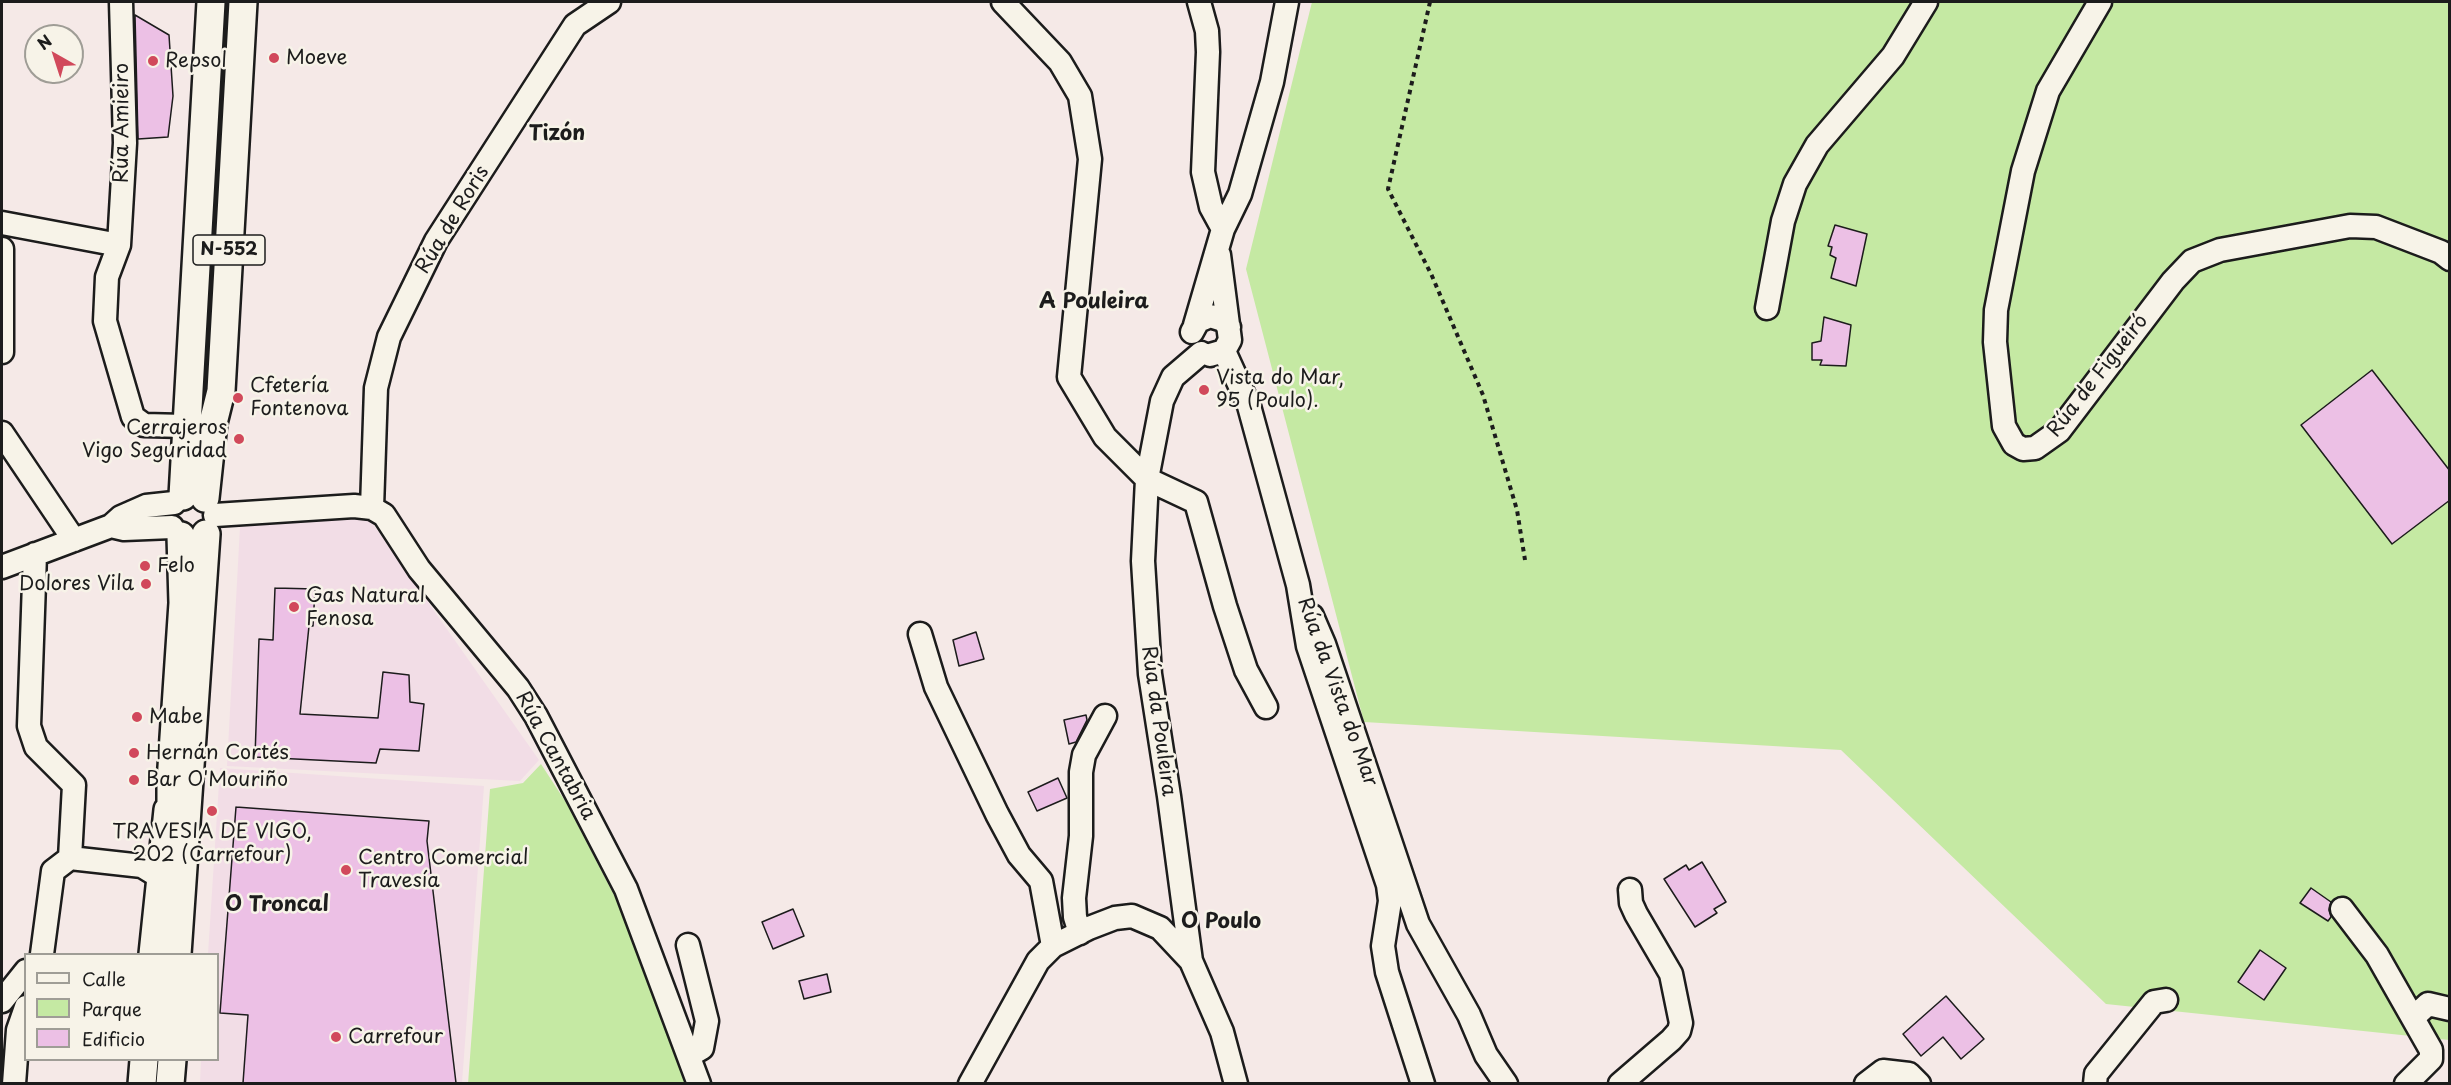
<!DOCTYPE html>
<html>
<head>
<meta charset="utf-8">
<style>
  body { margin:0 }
  #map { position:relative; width:2451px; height:1085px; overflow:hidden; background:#f5e9e7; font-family:"Playpen Sans",sans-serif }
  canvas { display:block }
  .frame { position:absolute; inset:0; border:3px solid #1c1c1c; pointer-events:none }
  .legend { position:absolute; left:24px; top:953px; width:195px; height:108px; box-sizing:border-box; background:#f7f3e8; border:2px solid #9f9d96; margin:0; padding:8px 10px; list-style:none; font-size:18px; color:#1c1c1c }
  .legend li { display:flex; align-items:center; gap:12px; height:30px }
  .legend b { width:30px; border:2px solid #9f9d96 }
  .north { position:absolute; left:24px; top:24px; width:60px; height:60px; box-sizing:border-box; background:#f7f3e8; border:2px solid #9f9d96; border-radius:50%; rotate:321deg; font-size:16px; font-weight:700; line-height:24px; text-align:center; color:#1c1c1c }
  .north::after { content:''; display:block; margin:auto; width:21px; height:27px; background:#d1495b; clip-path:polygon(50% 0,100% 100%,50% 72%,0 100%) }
</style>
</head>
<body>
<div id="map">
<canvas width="2451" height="1085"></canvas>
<div class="frame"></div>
<ul class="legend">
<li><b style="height:8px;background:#f7f3e8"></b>Calle</li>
<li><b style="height:16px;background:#c5e9a3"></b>Parque</li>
<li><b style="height:16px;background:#ecc0e5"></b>Edificio</li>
</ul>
<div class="north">N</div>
</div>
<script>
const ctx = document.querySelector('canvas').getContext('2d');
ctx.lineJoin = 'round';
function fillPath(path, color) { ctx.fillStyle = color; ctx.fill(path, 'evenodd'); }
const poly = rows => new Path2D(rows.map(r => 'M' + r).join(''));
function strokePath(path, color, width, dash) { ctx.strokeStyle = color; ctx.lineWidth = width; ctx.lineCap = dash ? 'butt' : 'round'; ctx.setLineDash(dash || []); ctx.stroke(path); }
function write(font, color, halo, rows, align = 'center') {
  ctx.font = font + ' "Playpen Sans",sans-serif'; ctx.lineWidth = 5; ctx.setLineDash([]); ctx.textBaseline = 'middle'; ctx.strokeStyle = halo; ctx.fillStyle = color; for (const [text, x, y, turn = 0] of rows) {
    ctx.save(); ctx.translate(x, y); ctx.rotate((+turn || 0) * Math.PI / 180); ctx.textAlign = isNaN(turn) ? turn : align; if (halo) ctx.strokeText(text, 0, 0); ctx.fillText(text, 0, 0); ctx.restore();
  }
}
fillPath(poly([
  [368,517,539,760,520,781,227,766,240,527],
  [220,768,484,786,462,1083,200,1084,201,1060,218,1060,218,954,208,954]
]), '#f2dde6');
fillPath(poly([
  [1312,2,2449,2,2449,1040,2106,1004,1841,750,1364,722,1246,269],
  [541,764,567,804,616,899,680,1061,694,1083,468,1084,490,789,523,783]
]), '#c5e9a3');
const building = poly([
  [135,15,169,35,173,96,168,137,138,139,135,15],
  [1835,225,1867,234,1856,286,1831,278,1836,258,1830,255,1832,247,1828,246,1835,225],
  [1824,317,1851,325,1846,366,1820,365,1822,360,1812,360,1812,343,1821,341,1824,317],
  [2372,370,2450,471,2450,500,2392,544,2301,425,2372,370],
  [275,588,315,589,313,626,309,626,300,714,378,718,383,672,409,675,410,702,424,704,419,751,380,749,376,763,255,757,259,639,273,640,275,588],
  [976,632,984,659,959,666,953,640,976,632],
  [1086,715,1087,720,1076,742,1069,744,1064,720,1086,715],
  [1058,778,1067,798,1037,811,1028,792,1058,778],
  [236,807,429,821,427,841,456,1083,243,1083,248,1015,220,1013,236,807],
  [1702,862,1726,902,1714,909,1717,913,1695,927,1664,879,1686,865,1689,870,1702,862],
  [2311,888,2331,902,2329,910,2331,917,2328,921,2300,903,2311,888],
  [793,909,804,936,773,949,762,922,793,909],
  [2260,950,2286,968,2264,1000,2238,982,2260,950],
  [827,974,831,992,804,999,799,981,827,974],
  [1946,996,1984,1039,1961,1059,1943,1037,1921,1056,1903,1034,1946,996]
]);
fillPath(building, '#ecc0e5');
strokePath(building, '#1c1c1c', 1.5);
const minor = poly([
  [121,2,125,143,119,245,107,277,105,321,133,417,144,425,185,426],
  [1003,2,1060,62,1080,96,1090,159,1069,377,1105,437,1147,479,1196,502,1225,606,1246,670,1266,707],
  [1199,2,1207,31,1208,52,1203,172,1211,207,1223,229],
  [2100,2,2048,91,2023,171,1996,310,1995,342,2004,426,2014,444,2023,449,2035,448,2059,431,2173,281,2192,261,2220,250,2350,226,2376,227,2441,252,2450,259],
  [2,223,119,245],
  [2,249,2,352],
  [1767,308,1783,221,1795,184,1817,145,1893,56,1926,2],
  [1195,325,1223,229,1240,194,1272,82,1287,2],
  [1192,332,1198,321,1210,316,1223,320,1229,327],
  [1224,351,1249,406,1298,585,1308,646,1388,885,1390,901,1383,946,1387,972,1423,1084],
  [1210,355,1224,351,1230,340,1219,255],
  [2,433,74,540],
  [372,508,376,388,389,337,436,241,575,25,609,2],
  [215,515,354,506,372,508,384,515,419,569,518,688,536,716,626,889,699,1084],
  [111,526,124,529,172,527],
  [35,554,29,726,36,747,74,785,70,858],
  [2,567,111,526,121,517,146,506,174,503],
  [1312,616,1324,644,1418,924,1469,1015,1486,1055,1506,1084],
  [920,634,936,687,997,814,1019,855,1041,881,1053,946],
  [2342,909,2377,955,2431,1050,2431,1059,2406,1084],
  [1080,933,1075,917,1074,898,1081,836,1081,772,1084,755,1105,716],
  [688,945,707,1021,702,1048,690,1055],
  [42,954,53,871,70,858,142,866,160,877],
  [1191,961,1169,796,1150,674,1143,561,1147,479,1162,401,1173,377,1201,353],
  [2,1001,26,971],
  [2414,1017,2428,1004,2450,1009],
  [14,1084,18,1030,26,1007],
  [970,1084,1038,961,1053,946,1089,928,1115,918,1132,916,1160,928,1191,961,1222,1032,1236,1084],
  [1620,1084,1671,1040,1679,1031,1681,1023,1671,974,1636,914,1631,903,1630,890],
  [1866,1084,1883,1071,1909,1074,1919,1084],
  [2095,1084,2096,1074,2154,1002,2166,1000]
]);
const major = poly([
  [183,496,211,2],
  [205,498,213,423,221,391,243,2],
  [171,828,171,782,183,603,181,536],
  [153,954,168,810],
  [177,954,206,534],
  [142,1084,144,1060],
  [170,1084,172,1060]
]);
strokePath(minor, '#1c1c1c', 27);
strokePath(major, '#1c1c1c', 32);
strokePath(poly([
  [1430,2,1388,189,1432,276,1483,395,1517,510,1525,560]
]), '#1c1c1c', 4, [4.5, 4.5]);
strokePath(minor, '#f7f3e8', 22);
strokePath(major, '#f7f3e8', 27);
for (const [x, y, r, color] of [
  [274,58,6,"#d1495b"],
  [153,61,6,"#d1495b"],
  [1204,390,6,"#d1495b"],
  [238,398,6,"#d1495b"],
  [239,439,6,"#d1495b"],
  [145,566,6,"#d1495b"],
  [146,584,6,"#d1495b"],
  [294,607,6,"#d1495b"],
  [137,717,6,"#d1495b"],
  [134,753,6,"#d1495b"],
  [134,780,6,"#d1495b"],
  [212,811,6,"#d1495b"],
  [346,870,6,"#d1495b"],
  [336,1037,6,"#d1495b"]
]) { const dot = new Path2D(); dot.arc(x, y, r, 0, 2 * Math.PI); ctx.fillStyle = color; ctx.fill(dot); strokePath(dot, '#f7f3e8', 2); }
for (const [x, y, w] of [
  [229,250,72]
]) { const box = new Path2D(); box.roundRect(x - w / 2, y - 15, w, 30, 4.5); ctx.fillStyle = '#f7f3e8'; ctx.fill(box); strokePath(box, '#1c1c1c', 1.5); }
write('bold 18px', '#1c1c1c', null, [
  ["N-552",229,250]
]);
write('20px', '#1c1c1c', '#f7f3e8', [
  ["Moeve",286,58],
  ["Repsol",165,61],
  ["Vista do Mar,",1216,378],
  ["95 (Poulo).",1216,401],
  ["Cfetería",250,386],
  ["Fontenova",250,409],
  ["Cerrajeros",227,428,"right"],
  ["Vigo Seguridad",227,451,"right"],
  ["Felo",157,566],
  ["Dolores Vila",134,584,"right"],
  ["Gas Natural",306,596],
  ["Fenosa",306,619],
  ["Mabe",149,717],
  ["Hernán Cortés",146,753],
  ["Bar O'Mouriño",146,780],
  ["TRAVESIA DE VIGO,",212,832,"center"],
  ["202 (Carrefour)",212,855,"center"],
  ["Centro Comercial",358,858],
  ["Travesía",358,881],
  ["Carrefour",348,1037]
], 'left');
write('20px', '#1c1c1c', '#f7f3e8', [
  ["Rúa Amieiro",122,123,-90],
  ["Rúa de Roris",453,220,-59],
  ["Rúa de Figueiró",2098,376,-52],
  ["Rúa da Vista do Mar",1337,692,70],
  ["Rúa da Pouleira",1158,721,82],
  ["Rúa Cantabria",555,756,61]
]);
write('bold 21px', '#1c1c1c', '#f7f3e8', [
  ["Tizón",557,134],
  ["A Pouleira",1094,302],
  ["O Troncal",277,905],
  ["O Poulo",1221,922]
]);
</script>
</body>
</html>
